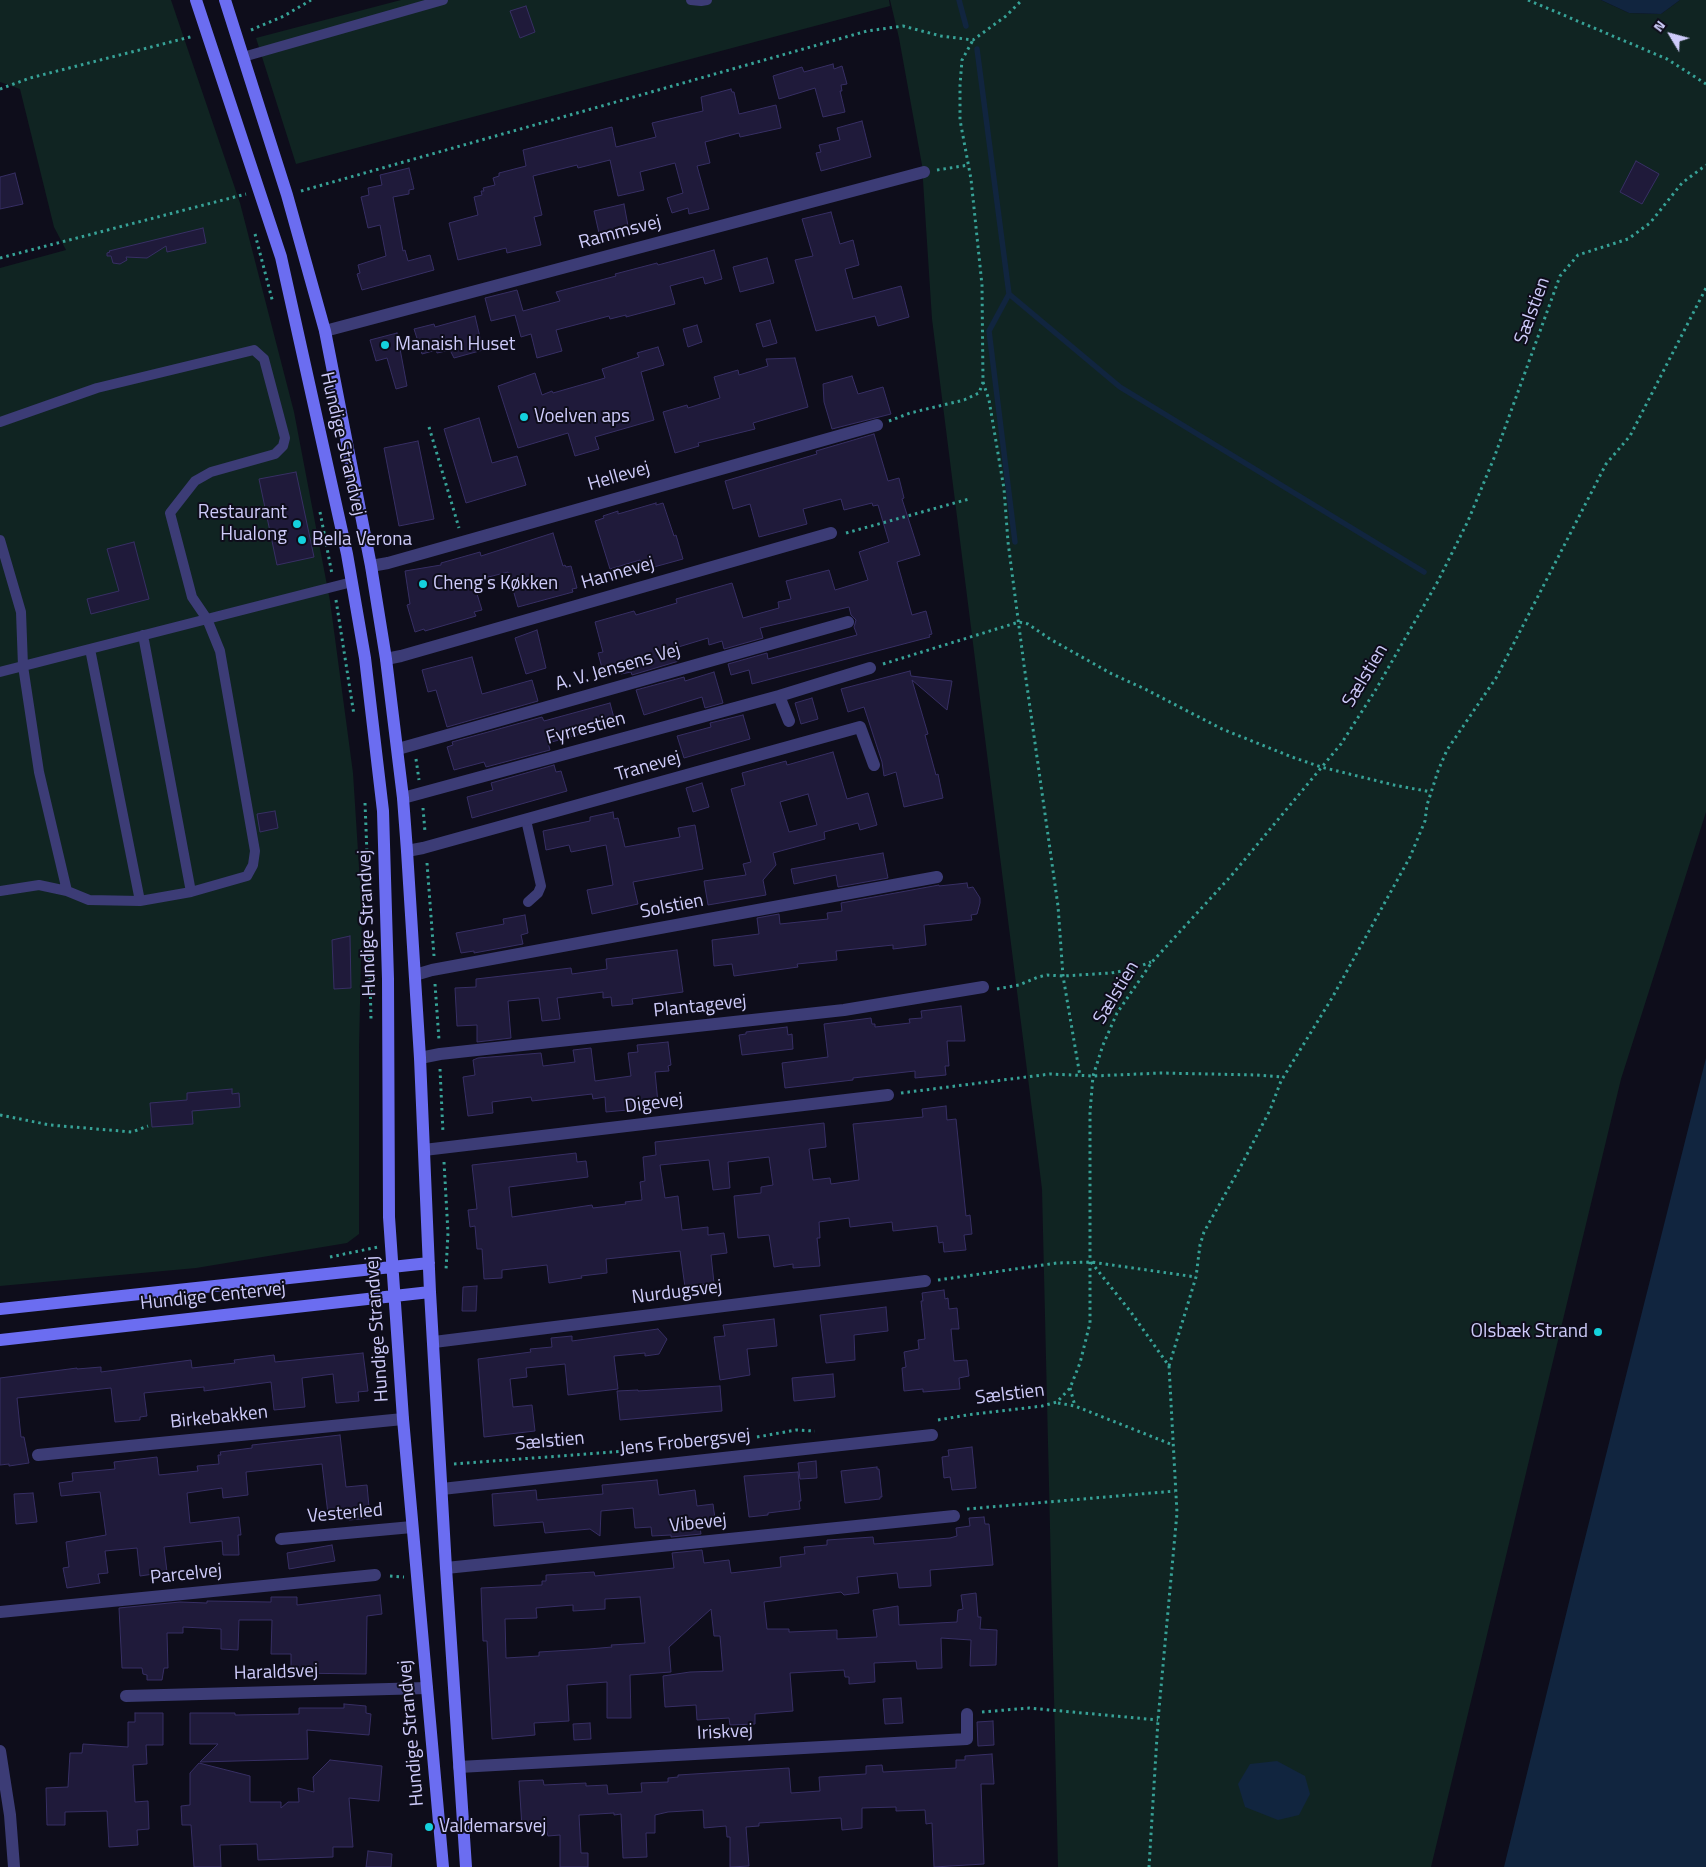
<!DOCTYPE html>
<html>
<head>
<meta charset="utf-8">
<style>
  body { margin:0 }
  #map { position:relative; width:1706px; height:1867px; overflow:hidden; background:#0e0d1b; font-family:"Titillium Web",sans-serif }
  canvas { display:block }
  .north { position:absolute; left:1646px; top:10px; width:50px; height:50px; -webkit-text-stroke:4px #0e0d1b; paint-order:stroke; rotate:307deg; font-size:14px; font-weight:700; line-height:20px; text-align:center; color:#cecbfa }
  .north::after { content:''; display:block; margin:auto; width:18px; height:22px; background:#cecbfa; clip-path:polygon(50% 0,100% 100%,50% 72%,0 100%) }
</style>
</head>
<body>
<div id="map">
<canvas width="1706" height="1867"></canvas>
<div class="north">N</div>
</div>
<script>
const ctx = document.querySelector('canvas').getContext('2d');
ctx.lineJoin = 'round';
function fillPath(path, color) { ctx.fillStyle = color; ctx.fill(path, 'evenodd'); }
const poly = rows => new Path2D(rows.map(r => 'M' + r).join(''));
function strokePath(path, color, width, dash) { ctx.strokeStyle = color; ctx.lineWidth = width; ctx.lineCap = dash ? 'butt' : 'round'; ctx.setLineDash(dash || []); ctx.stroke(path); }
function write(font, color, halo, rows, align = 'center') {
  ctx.font = font + ' "Titillium Web",sans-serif'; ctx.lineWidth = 4; ctx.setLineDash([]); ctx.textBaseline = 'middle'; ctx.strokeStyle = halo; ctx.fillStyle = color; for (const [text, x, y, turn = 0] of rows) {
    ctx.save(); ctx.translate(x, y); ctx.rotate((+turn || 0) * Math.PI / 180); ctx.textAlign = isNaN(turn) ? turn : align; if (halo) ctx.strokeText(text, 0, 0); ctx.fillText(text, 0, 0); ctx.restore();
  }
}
fillPath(poly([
  [0,0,171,0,240,203,294,412,330,601,353,773,362,914,359,1048,359,1234,347,1243,196,1268,0,1286,0,268,66,250,54,227,20,89,0,82],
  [401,0,889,0,890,6,296,164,256,38],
  [890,0,1601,0,1629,13,1661,14,1680,0,1706,0,1706,812,1621,1079,1431,1867,1058,1867,1042,1189,932,319,922,165,899,38]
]), '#102422');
fillPath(poly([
  [1601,0,1680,0,1661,14,1629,13],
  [1706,1058,1706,1867,1504,1867,1573,1586],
  [1277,1761,1305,1776,1310,1794,1299,1815,1278,1820,1245,1807,1238,1784,1250,1764]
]), '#11253f');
strokePath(poly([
  [959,0,966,26],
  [977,49,1009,294,1120,387,1424,572],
  [1009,294,989,331,1015,542]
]), '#11253f', 5.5);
const building = poly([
  [526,6,535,32,520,38,510,11,526,6],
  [833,64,834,69,842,66,847,84,841,85,842,91,840,91,845,112,823,117,815,88,779,99,773,76,802,67,804,72,833,64],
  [731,89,732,92,734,92,739,114,776,105,781,128,740,137,739,133,705,142,710,163,697,166,709,209,689,214,688,208,672,213,667,198,683,193,675,163,640,172,644,190,618,196,610,160,578,168,577,165,533,176,542,215,534,217,541,245,507,253,506,248,458,260,449,223,478,215,474,197,482,195,481,191,484,191,483,188,495,185,493,178,499,176,499,173,526,166,523,150,612,127,616,147,656,137,652,123,703,111,701,97,731,89],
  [862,121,871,157,821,171,816,153,821,152,819,145,840,140,837,128,862,121],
  [1636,161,1659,174,1642,204,1620,192,1636,161],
  [409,168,414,189,409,190,409,194,393,197,403,251,405,250,408,261,430,255,434,270,362,290,357,274,360,273,358,265,386,256,380,225,368,228,361,197,369,195,368,188,382,185,380,175,409,168],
  [15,173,23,204,0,209,0,177,15,173],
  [624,204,628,226,599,233,594,211,624,204],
  [831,212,840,244,853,240,859,265,845,269,853,299,901,286,909,317,878,326,875,316,816,331,795,260,813,256,802,219,831,212],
  [203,228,206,243,167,252,166,246,147,258,126,257,127,260,120,264,113,263,111,256,107,256,107,253,110,252,109,251,203,228],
  [714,250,722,279,705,284,703,277,670,286,675,304,626,317,626,315,610,319,609,316,556,330,562,351,537,358,531,334,521,337,515,315,491,321,485,298,517,290,523,311,560,301,556,292,616,276,615,274,657,263,658,265,714,250],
  [767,258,774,283,740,292,733,267,767,258],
  [475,316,483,350,454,358,450,350,437,353,436,350,422,354,414,329,434,324,435,327,475,316],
  [770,320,777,343,763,347,756,324,770,320],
  [697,325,702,342,688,347,683,329,697,325],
  [397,333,407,386,396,389,387,358,376,361,370,340,397,333],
  [658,347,664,365,641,372,654,420,595,437,599,449,575,456,568,433,518,448,498,386,535,373,542,395,552,391,553,393,605,378,602,369,639,357,637,353,658,347],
  [795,358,808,407,753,423,755,429,698,443,699,446,675,453,663,412,687,405,688,408,720,398,714,377,738,370,739,375,768,366,766,359,795,358],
  [852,376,858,394,883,387,891,414,832,429,824,402,823,384,852,376],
  [479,418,492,463,517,456,526,485,466,503,444,429,479,418],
  [874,434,888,481,899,478,904,498,902,499,920,555,897,562,912,615,926,611,932,634,929,635,930,637,752,684,749,670,731,675,728,664,767,653,768,659,857,635,854,627,856,620,851,615,849,607,760,628,763,638,724,649,722,641,709,645,708,638,675,648,679,661,632,675,631,672,621,674,618,663,602,668,598,653,603,652,595,622,634,611,636,615,677,603,676,599,732,583,743,618,779,608,778,602,791,599,786,581,829,570,835,590,868,580,859,552,889,542,878,505,873,506,872,503,844,510,841,499,803,509,807,524,759,537,750,504,733,509,725,481,817,454,816,451,874,434],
  [418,441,434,519,399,526,384,448,418,441],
  [296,472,314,557,277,565,259,479,296,472],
  [656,503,656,505,663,503,674,536,676,535,683,559,643,570,640,560,610,569,595,521,604,518,603,516,618,511,618,514,656,503],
  [553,533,563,566,565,565,566,567,571,566,577,588,572,589,573,592,518,607,508,572,473,581,482,610,474,612,476,616,425,631,424,629,415,632,407,605,410,604,405,571,441,565,441,563,480,552,481,556,553,533],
  [134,542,149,599,91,614,87,599,119,591,107,549,134,542],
  [537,630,546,668,526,674,515,638,537,630],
  [472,657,482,694,532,680,538,701,447,727,436,690,428,692,422,670,472,657],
  [910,671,911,676,952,681,947,710,912,680,928,734,925,735,936,775,938,774,943,798,904,807,896,772,884,776,882,762,864,707,848,712,841,689,910,671],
  [714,672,723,703,705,708,702,697,644,715,636,690,684,677,685,681,714,672],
  [812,698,818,719,801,724,795,703,812,698],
  [610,703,614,718,587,726,588,732,548,743,550,750,486,767,484,762,454,770,447,747,453,745,452,742,542,717,544,721,610,703],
  [743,715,750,739,684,758,677,736,711,727,710,723,743,715],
  [833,752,847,799,868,793,877,825,860,830,858,823,824,832,825,839,773,853,776,865,763,880,766,895,708,905,704,881,746,875,743,864,751,862,731,789,745,785,742,773,786,761,787,765,833,752],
  [808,794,817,825,789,832,780,802,808,794],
  [554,765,556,772,561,771,567,791,472,818,467,797,493,790,491,783,554,765],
  [702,783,709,807,693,812,686,788,702,783],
  [275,811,278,828,260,832,257,814,275,811],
  [613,812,614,819,618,818,625,847,680,837,678,828,695,825,703,869,633,882,638,904,592,914,587,890,613,885,606,845,571,852,569,845,546,850,543,831,590,821,590,817,613,812],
  [883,853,888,878,838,887,836,875,794,884,791,869,883,853],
  [967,883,968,888,973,887,980,898,980,903,977,914,971,915,972,920,924,925,926,945,893,949,893,945,836,951,837,960,797,964,798,967,734,976,732,964,714,966,712,940,759,934,757,918,779,914,780,924,828,919,827,913,842,911,841,903,939,885,939,886,967,883],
  [525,915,528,933,521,935,523,944,474,953,474,951,461,953,456,933,504,924,503,919,525,915],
  [350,936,351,988,334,989,332,940,350,936],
  [677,950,683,992,632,999,633,1004,612,1006,611,997,603,998,603,992,557,998,560,1019,542,1021,539,998,508,1001,511,1038,477,1042,477,1025,457,1026,455,988,476,987,476,979,571,968,572,974,607,969,606,959,677,950],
  [961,1006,965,1041,947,1041,949,1066,945,1066,946,1075,915,1078,915,1071,853,1078,853,1080,785,1088,782,1063,828,1057,824,1024,871,1018,872,1024,875,1024,875,1027,910,1023,909,1019,922,1018,921,1011,961,1006],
  [787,1027,788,1035,792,1034,793,1049,742,1055,739,1035,746,1034,746,1032,787,1027],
  [668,1042,671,1065,668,1066,669,1071,655,1072,658,1103,649,1104,649,1108,606,1112,605,1097,593,1099,592,1094,532,1101,531,1097,492,1102,493,1113,468,1116,463,1077,475,1075,473,1060,478,1058,541,1053,543,1066,575,1062,573,1050,591,1048,595,1081,631,1076,628,1053,638,1052,637,1045,668,1042],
  [232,1089,232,1094,239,1093,240,1107,192,1111,193,1124,152,1127,150,1103,187,1100,187,1093,232,1089],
  [946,1106,947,1120,956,1119,966,1216,970,1215,972,1234,964,1235,966,1250,944,1252,943,1242,939,1243,937,1226,893,1231,892,1222,850,1227,849,1218,819,1222,820,1238,817,1238,820,1266,793,1268,793,1264,774,1267,769,1235,738,1238,734,1196,761,1193,761,1187,773,1185,769,1157,728,1162,730,1188,713,1190,709,1160,660,1165,665,1198,678,1196,682,1230,708,1227,708,1235,724,1233,727,1253,711,1255,714,1283,685,1287,680,1251,606,1259,607,1273,581,1276,582,1278,549,1283,547,1265,502,1270,502,1278,484,1279,482,1249,477,1249,475,1226,470,1227,468,1210,477,1209,472,1165,576,1153,577,1162,586,1161,588,1177,509,1187,512,1217,592,1205,593,1208,626,1204,625,1202,642,1200,640,1182,645,1181,643,1157,656,1155,655,1142,824,1123,826,1147,809,1149,813,1180,830,1178,831,1184,859,1180,853,1124,923,1117,922,1109,946,1106],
  [477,1286,476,1311,462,1311,463,1287,477,1286],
  [944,1290,945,1299,948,1298,949,1309,957,1308,959,1329,951,1329,954,1361,967,1360,969,1376,959,1378,960,1389,923,1392,923,1389,904,1391,902,1368,906,1367,904,1352,919,1349,918,1340,925,1339,921,1301,923,1301,922,1293,944,1290],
  [886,1307,888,1331,854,1335,855,1360,826,1363,820,1315,886,1307],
  [774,1319,777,1346,747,1349,750,1375,720,1380,714,1337,725,1336,723,1325,774,1319],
  [658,1329,667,1339,659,1354,645,1356,645,1353,614,1356,618,1389,568,1395,565,1364,526,1368,527,1377,510,1379,513,1407,532,1405,535,1431,484,1437,478,1359,531,1352,530,1349,552,1347,551,1338,572,1336,572,1341,658,1329],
  [363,1353,368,1391,358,1392,359,1401,336,1403,333,1374,302,1378,305,1407,274,1410,271,1382,204,1391,204,1387,144,1393,147,1416,140,1417,140,1420,115,1422,111,1388,17,1398,21,1437,24,1437,29,1463,9,1466,9,1464,0,1465,0,1378,77,1368,77,1369,101,1367,101,1372,191,1360,192,1368,235,1363,234,1360,274,1355,275,1362,363,1353],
  [833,1374,835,1397,794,1401,792,1378,833,1374],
  [720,1386,722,1411,620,1420,617,1391,638,1390,638,1391,720,1386],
  [340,1435,346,1487,367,1485,370,1518,349,1520,348,1511,328,1514,322,1464,246,1472,248,1495,223,1498,222,1488,187,1493,190,1523,239,1517,241,1535,238,1535,239,1555,223,1555,222,1541,164,1547,167,1572,140,1576,137,1548,105,1551,108,1573,98,1574,100,1583,67,1588,63,1568,69,1567,66,1542,106,1535,100,1492,61,1496,59,1483,73,1481,72,1473,115,1469,114,1462,157,1457,159,1475,198,1471,197,1466,219,1464,218,1455,221,1455,220,1452,252,1448,252,1445,340,1435],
  [972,1447,976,1488,952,1490,950,1477,944,1478,942,1457,949,1456,948,1450,972,1447],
  [816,1461,817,1478,800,1479,798,1463,816,1461],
  [877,1467,877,1469,879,1469,882,1497,880,1497,880,1499,845,1503,841,1471,877,1467],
  [798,1472,801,1501,799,1501,800,1509,768,1513,768,1515,749,1517,744,1476,798,1472],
  [657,1480,659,1495,695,1490,697,1506,713,1504,715,1519,699,1521,701,1534,671,1537,671,1535,652,1536,651,1527,635,1528,633,1508,601,1511,600,1536,590,1529,545,1533,543,1522,494,1526,492,1494,536,1490,537,1500,603,1494,602,1485,657,1480],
  [33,1493,37,1522,16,1524,14,1494,33,1493],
  [984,1517,985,1524,989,1524,993,1565,930,1570,931,1586,899,1588,897,1573,857,1577,859,1593,844,1595,841,1592,764,1602,767,1629,789,1629,789,1632,837,1630,837,1639,877,1637,873,1610,898,1606,899,1625,957,1622,958,1610,963,1609,961,1595,976,1593,978,1617,981,1617,980,1629,997,1630,996,1665,970,1666,971,1640,941,1638,942,1668,917,1669,916,1661,874,1663,875,1682,849,1684,849,1677,845,1677,844,1670,790,1673,793,1711,755,1714,755,1724,730,1725,729,1718,697,1720,696,1705,665,1707,663,1676,690,1672,723,1671,720,1636,714,1636,711,1609,669,1647,671,1672,630,1675,631,1718,607,1718,607,1682,567,1685,569,1721,534,1723,535,1735,492,1739,487,1641,483,1641,481,1588,542,1585,542,1581,546,1581,546,1575,594,1572,595,1576,674,1568,672,1553,702,1550,704,1563,729,1560,731,1573,781,1567,780,1557,805,1554,804,1547,827,1545,827,1540,873,1537,874,1544,950,1538,957,1536,956,1528,970,1526,969,1518,984,1517],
  [640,1597,645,1643,611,1645,612,1647,589,1649,539,1652,539,1656,506,1658,505,1619,537,1618,536,1608,573,1605,573,1611,605,1609,605,1599,640,1597],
  [332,1545,335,1561,289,1569,287,1553,332,1545],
  [380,1595,382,1614,367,1616,366,1674,291,1673,291,1654,271,1654,272,1620,239,1620,238,1650,221,1649,221,1629,183,1627,183,1633,167,1633,168,1668,164,1668,162,1680,147,1680,147,1675,143,1674,142,1668,122,1668,119,1608,180,1602,207,1603,207,1601,271,1602,271,1597,297,1597,297,1605,380,1595],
  [901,1698,903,1723,885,1724,883,1699,901,1698],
  [344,1704,366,1706,366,1713,371,1714,369,1735,307,1730,308,1759,200,1762,218,1744,190,1744,190,1713,235,1713,235,1715,299,1714,299,1708,344,1708,344,1704],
  [135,1713,163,1713,163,1745,146,1745,147,1764,133,1765,135,1802,148,1801,149,1829,137,1830,138,1845,109,1847,107,1811,65,1812,65,1825,47,1825,46,1788,68,1787,70,1753,82,1753,83,1744,128,1747,128,1722,135,1722,135,1713],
  [993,1721,994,1745,978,1746,977,1722,993,1721],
  [590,1723,591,1739,574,1740,573,1724,590,1723],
  [992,1754,994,1784,981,1784,984,1864,934,1867,932,1823,926,1824,925,1810,896,1811,896,1807,862,1808,862,1828,842,1830,841,1818,759,1823,759,1826,746,1827,749,1866,730,1867,730,1837,727,1837,726,1826,704,1828,703,1810,668,1812,655,1815,655,1833,646,1833,647,1857,623,1858,621,1814,614,1815,614,1813,579,1815,581,1853,588,1853,588,1867,560,1867,560,1835,548,1836,545,1825,522,1827,519,1781,543,1780,544,1785,586,1783,586,1786,607,1785,608,1794,642,1792,641,1783,668,1782,668,1778,678,1777,678,1775,789,1768,791,1793,820,1791,819,1777,866,1774,866,1766,882,1765,883,1772,956,1768,956,1760,965,1760,965,1756,992,1754],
  [330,1760,382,1766,379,1801,349,1798,353,1847,333,1847,333,1857,258,1860,257,1844,220,1845,221,1867,194,1867,191,1825,182,1825,181,1806,190,1805,190,1773,199,1763,250,1776,250,1802,281,1802,281,1808,288,1802,299,1802,298,1788,314,1792,313,1777,330,1760],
  [368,1851,392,1854,391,1867,366,1867,368,1851]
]);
fillPath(building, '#1f1a3a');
strokePath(building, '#372f64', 1);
strokePath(poly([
  [1528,0,1667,59,1706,84],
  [251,30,284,16,311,0],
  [0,89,30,78,194,36],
  [937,170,969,165],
  [301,191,867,31,903,26,941,36,973,40,1006,16,1022,0],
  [255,234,273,303],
  [0,258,246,194],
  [983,382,989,400,1004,489,1008,542,1024,665,1058,906,1063,976,1080,1076],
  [889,421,910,413,964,400,979,393,983,382,982,285,971,179,960,120,960,85,962,60,973,40],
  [429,427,459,528],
  [320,512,332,574],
  [846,533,969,499],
  [336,600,354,715],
  [883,664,1019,622,1028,624,1050,639,1112,674,1145,689,1222,729,1292,757,1321,767,1394,785,1431,792],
  [416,759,419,780],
  [365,803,367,854],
  [423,808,425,832],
  [427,863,434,956],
  [369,938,371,1019],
  [435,984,439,1040],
  [997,989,1019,985,1038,977,1047,975,1063,976,1111,973,1132,969,1151,962],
  [440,1069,443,1133],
  [901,1093,1050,1074,1093,1076,1161,1073,1257,1075,1284,1077],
  [0,1115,50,1125,132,1132,148,1126],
  [444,1162,448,1233,446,1270],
  [330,1257,378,1247],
  [1091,1262,1130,1311,1169,1366,1177,1513,1158,1720,1149,1867],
  [938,1280,1057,1263,1091,1262,1196,1277],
  [1169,1366,1196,1277,1200,1245,1204,1232,1242,1164,1270,1110,1281,1081,1332,998,1410,857,1425,821,1427,805,1438,771,1447,750,1496,678,1606,464,1630,436,1706,288],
  [1070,1388,1075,1406],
  [1058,1403,1075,1406,1173,1445],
  [938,1420,967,1415,1042,1406,1057,1402,1070,1388,1080,1363,1090,1323,1090,1112,1093,1076,1103,1045,1117,1013,1152,962,1231,876,1341,744,1375,691,1438,581,1468,521,1494,458,1560,276,1578,255,1628,239,1650,223,1682,183,1706,165],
  [757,1437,796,1430,815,1431],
  [454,1464,639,1450],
  [967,1509,1175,1491],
  [390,1576,404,1577],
  [982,1712,1029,1708,1158,1720]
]), '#37a297', 3, [2.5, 4]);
strokePath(poly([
  [691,0,701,1,707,0],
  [243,57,443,0],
  [0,422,97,388,254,350,264,359,285,438,283,446,275,454,211,472,195,481,170,513,192,597,207,619,220,651,255,851,253,865,247,876,191,892,140,901,89,900,67,891,39,885,0,891],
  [0,540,21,612,23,666,39,772,67,891],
  [143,635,191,892],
  [90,649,140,901],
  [0,672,352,582],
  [526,820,541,886,538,893,528,902]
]), '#3c3c76', 10);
strokePath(poly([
  [325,331,924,172],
  [371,566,388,563,877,425],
  [386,659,401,656,831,533],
  [779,696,789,721],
  [398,749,848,622],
  [403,798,779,696,870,668],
  [407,851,423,848,860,727,874,765],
  [415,975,432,970,937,877],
  [420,1058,440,1054,844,1010,983,987],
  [424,1150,888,1095],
  [434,1342,925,1281],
  [38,1455,403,1419],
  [442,1489,932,1435],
  [281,1539,412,1527],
  [446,1568,954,1516],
  [0,1612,375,1575],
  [126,1696,427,1688],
  [0,1751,10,1815,14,1867],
  [459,1767,967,1739,967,1714]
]), '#3c3c76', 12);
strokePath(poly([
  [196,0,281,257,347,554,365,658,383,811,388,979,389,1217,403,1419,443,1867],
  [225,0,287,195,325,331,371,566,386,659,403,798,407,851,420,1058,430,1292,446,1568,466,1867],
  [0,1309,429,1263],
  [0,1340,430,1292]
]), '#6b6df1', 12);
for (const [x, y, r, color] of [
  [385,345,5,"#14d1dd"],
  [524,417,5,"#14d1dd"],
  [297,524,5,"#14d1dd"],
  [302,540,5,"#14d1dd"],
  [423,584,5,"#14d1dd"],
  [1598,1332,5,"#14d1dd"],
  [429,1827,5,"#14d1dd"]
]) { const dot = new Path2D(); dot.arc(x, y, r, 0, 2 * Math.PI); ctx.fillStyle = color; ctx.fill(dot); strokePath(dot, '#0e0d1b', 2); }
write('19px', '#cecbfa', '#0e0d1b', [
  ["Rammsvej",620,233,-15],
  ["Sælstien",1533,311,-70],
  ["Hundige Strandvej",342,444,77],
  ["Hellevej",619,477,-16],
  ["Hannevej",618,574,-16],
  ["A. V. Jensens Vej",618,668,-16],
  ["Sælstien",1366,676,-59],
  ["Fyrrestien",586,729,-15],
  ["Tranevej",648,767,-16],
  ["Solstien",672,907,-11],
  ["Hundige Strandvej",368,923,-92],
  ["Sælstien",1117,993,-59],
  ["Plantagevej",700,1007,-6],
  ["Digevej",654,1104,-7],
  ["Nurdugsvej",677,1293,-7],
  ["Hundige Centervej",213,1297,-6],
  ["Hundige Strandvej",378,1329,-94],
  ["Sælstien",1010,1395,-7],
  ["Birkebakken",219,1418,-6],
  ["Sælstien",550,1442,-5],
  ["Jens Frobergsvej",685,1443,-6],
  ["Vesterled",345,1514,-5],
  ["Vibevej",698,1524,-6],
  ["Parcelvej",186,1575,-6],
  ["Haraldsvej",276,1673,-2],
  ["Hundige Strandvej",412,1733,-95],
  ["Iriskvej",725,1733,-3]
]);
write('19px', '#cecbfa', '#0e0d1b', [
  ["Manaish Huset",395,345],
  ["Voelven aps",534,417],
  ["Restaurant",287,513,"right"],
  ["Hualong",287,535,"right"],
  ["Bella Verona",312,540],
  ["Cheng's Køkken",433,584],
  ["Olsbæk Strand",1588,1332,"right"],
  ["Valdemarsvej",439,1827]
], 'left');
</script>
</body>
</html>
